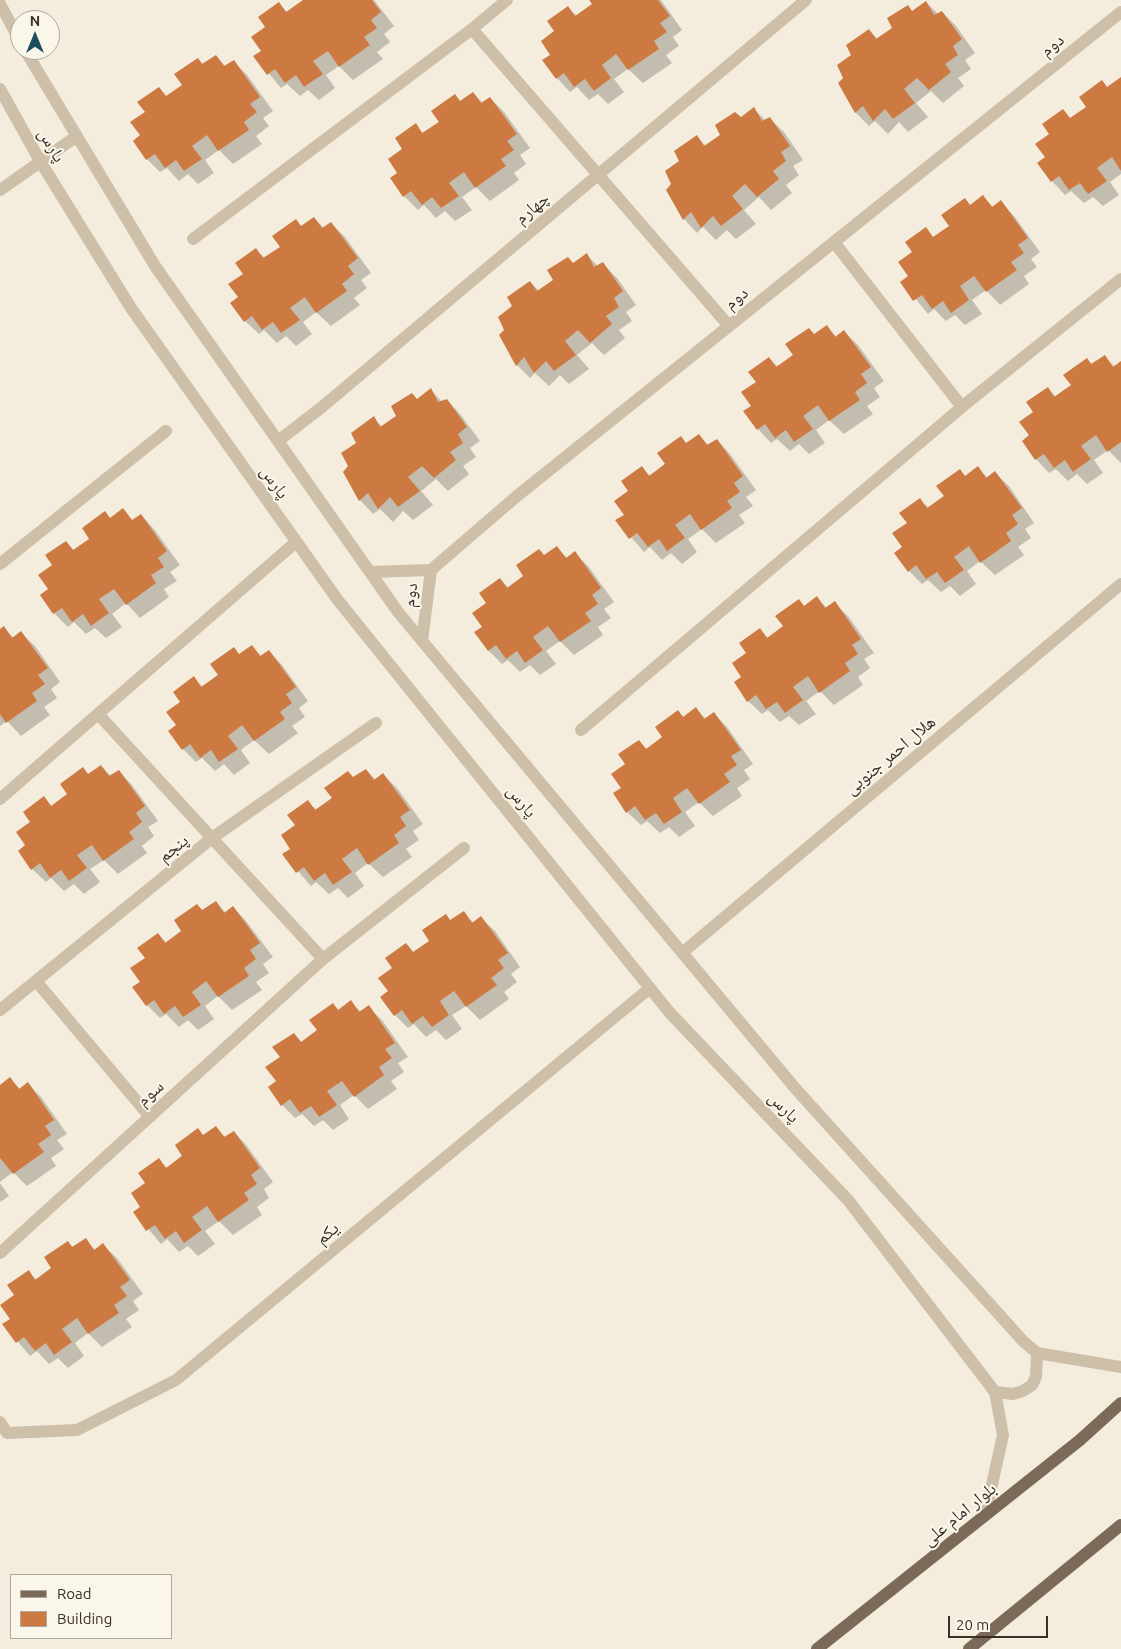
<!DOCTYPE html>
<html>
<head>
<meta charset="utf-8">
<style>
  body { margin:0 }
  #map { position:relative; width:1121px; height:1649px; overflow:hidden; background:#f4eddd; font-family:Ubuntu,sans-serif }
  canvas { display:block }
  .legend { position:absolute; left:10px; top:1574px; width:162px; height:65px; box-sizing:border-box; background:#fbf6ea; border:1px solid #ada79c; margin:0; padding:6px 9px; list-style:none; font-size:15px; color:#393028 }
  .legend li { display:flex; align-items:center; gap:10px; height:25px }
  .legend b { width:25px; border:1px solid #ada79c }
  .north { position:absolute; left:10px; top:10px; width:50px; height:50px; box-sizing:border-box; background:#fbf6ea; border:1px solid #ada79c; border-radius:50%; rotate:0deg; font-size:14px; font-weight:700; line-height:20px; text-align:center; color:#393028 }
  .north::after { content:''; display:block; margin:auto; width:18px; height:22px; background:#1b4f5d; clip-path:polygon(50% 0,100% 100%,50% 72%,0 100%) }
  .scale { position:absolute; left:948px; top:1616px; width:100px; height:22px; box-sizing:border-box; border:2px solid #393028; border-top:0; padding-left:6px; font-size:15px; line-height:18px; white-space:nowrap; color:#393028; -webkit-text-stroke:4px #fbf6ea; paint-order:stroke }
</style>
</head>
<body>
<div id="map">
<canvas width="1121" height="1649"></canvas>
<ul class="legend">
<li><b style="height:6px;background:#7c6a59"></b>Road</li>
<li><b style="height:14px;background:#cd7a42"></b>Building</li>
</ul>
<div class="north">N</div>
<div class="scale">20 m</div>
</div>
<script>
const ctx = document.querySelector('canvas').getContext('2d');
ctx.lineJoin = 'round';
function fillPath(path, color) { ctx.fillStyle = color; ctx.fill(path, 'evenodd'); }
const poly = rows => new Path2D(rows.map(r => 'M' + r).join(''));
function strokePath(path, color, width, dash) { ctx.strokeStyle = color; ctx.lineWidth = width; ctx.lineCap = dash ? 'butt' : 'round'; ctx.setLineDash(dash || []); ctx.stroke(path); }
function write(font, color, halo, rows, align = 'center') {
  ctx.font = font + ' Ubuntu,"Noto Naskh Arabic",sans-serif'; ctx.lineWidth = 4; ctx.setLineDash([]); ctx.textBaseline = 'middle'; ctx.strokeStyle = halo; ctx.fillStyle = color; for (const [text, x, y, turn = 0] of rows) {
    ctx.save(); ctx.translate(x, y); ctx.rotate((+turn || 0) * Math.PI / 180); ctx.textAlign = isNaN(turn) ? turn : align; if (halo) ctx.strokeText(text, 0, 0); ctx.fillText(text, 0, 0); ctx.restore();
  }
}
fillPath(poly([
  [304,0,374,0,394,26,384,34,390,42,377,52,383,59,353,80,339,66,326,75,335,88,319,100,308,90,300,96,287,84,281,88,255,57,263,51,267,28,279,4,287,12],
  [590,0,661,0,682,30,673,37,679,46,666,55,672,63,643,83,628,69,614,79,624,92,608,104,598,94,589,100,577,87,570,92,557,78,552,55,556,31,568,8,577,16,594,4],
  [926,2,938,14,942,12,956,26,975,53,965,60,971,69,958,78,964,86,943,103,931,91,916,103,928,117,908,132,899,122,888,134,875,121,869,126,856,113,839,83,845,78,853,55,869,30,878,39],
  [216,56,226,67,233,61,247,75,273,111,263,118,269,126,256,136,262,144,233,164,219,150,205,160,214,173,198,184,188,174,179,181,167,168,160,172,147,159,142,135,146,112,159,88,167,97,184,85,198,59,204,65],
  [1121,79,1121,174,1110,182,1119,195,1103,206,1093,197,1084,203,1071,191,1065,195,1052,181,1047,158,1051,134,1063,111,1071,119,1088,108,1102,82,1108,88],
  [473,93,483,103,490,98,504,112,530,148,520,155,526,164,514,173,519,180,490,201,476,187,462,197,472,210,455,221,445,211,436,218,424,205,418,210,404,196,391,178,399,173,404,149,415,125,424,134],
  [754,109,766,121,770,119,784,132,803,160,793,166,799,175,786,185,792,193,771,210,759,197,744,210,756,224,736,239,727,230,716,240,703,227,697,233,684,219,673,184,681,162,697,137,706,146],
  [983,197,993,207,1001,202,1014,216,1040,252,1031,259,1037,267,1024,276,1029,284,1000,305,986,290,972,300,982,314,965,325,955,315,946,321,934,309,928,314,902,282,909,277,914,253,926,229,934,238,951,226,965,200,971,206],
  [314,218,324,228,331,223,345,237,371,273,361,280,367,288,354,298,360,305,331,326,316,312,303,322,312,334,296,346,286,336,277,343,264,330,259,334,245,321,240,297,244,274,256,250,265,258,281,247],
  [587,255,598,266,603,264,617,278,636,305,626,312,632,321,619,330,625,338,604,355,592,343,577,355,589,369,569,384,560,375,549,386,535,373,530,378,517,365,506,330,514,307,530,282,539,291],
  [827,327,837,337,844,332,858,345,884,381,874,388,880,397,867,406,873,414,844,434,829,420,816,430,825,443,809,454,799,444,790,451,777,439,771,443,758,429,753,406,757,382,769,358,778,367],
  [1105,357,1115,367,1121,363,1121,463,1108,450,1094,460,1103,473,1087,484,1077,474,1068,481,1056,469,1049,473,1036,459,1031,436,1035,412,1048,388,1056,397,1073,385,1087,359,1093,365],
  [431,390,442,402,447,400,460,414,480,441,470,448,476,457,463,466,469,474,448,491,436,479,421,491,433,505,413,520,403,511,393,522,380,509,373,514,360,500,344,472,350,466,357,443,373,418,383,427],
  [699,435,709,446,717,440,730,454,756,490,746,497,753,506,739,515,745,523,716,543,702,529,688,539,697,552,682,564,671,553,662,560,650,547,644,552,617,521,625,515,630,491,642,468,650,476],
  [978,468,988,478,995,473,1009,486,1034,523,1025,529,1031,538,1018,547,1024,555,995,575,980,561,967,571,976,584,960,596,950,586,941,592,928,580,922,584,909,571,904,547,908,523,920,500,929,508],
  [123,510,133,521,141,515,154,529,180,565,170,572,177,581,164,589,169,597,140,618,126,603,112,614,122,627,106,638,95,628,86,634,74,622,68,627,54,613,50,590,54,566,66,542,74,551,91,539,105,513,111,519],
  [557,548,567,558,575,553,588,566,614,602,604,609,611,618,598,627,603,635,574,655,560,641,546,651,556,664,540,675,530,665,520,672,508,660,502,664,489,651,476,632,484,627,488,603,500,579,509,588],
  [817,598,827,608,834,603,848,616,874,653,864,659,870,668,858,677,863,685,834,705,820,691,806,701,816,714,799,725,789,716,780,722,768,710,762,714,748,701,743,677,748,653,760,630,768,638,785,627,799,601,805,607],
  [4,628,14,638,21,633,35,646,60,682,51,689,57,698,44,707,50,715,21,736,7,721,0,726,0,631],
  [252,646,262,657,269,651,282,665,308,701,299,708,305,717,292,726,298,733,269,754,254,740,241,750,250,763,234,775,224,764,215,771,202,758,196,762,183,749,178,725,182,702,194,678,203,687],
  [696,709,706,719,714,714,727,727,753,764,744,770,750,779,737,788,742,796,713,816,699,802,685,812,695,826,679,837,669,827,660,833,647,821,641,825,627,812,623,788,627,764,639,741,647,750,664,738,678,712,684,717],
  [101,766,111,776,119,771,132,785,158,821,148,827,154,836,142,846,147,853,118,874,104,860,90,869,100,882,84,894,74,884,64,891,51,878,46,882,32,869,27,845,32,822,44,798,52,806,69,794,83,769,89,775],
  [366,770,376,780,383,775,397,788,423,824,413,831,419,840,406,849,412,857,383,877,368,863,355,873,364,886,348,898,338,888,329,894,316,882,311,886,284,855,292,849,296,826,308,802,317,810],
  [216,902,226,913,233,907,246,921,273,957,263,964,269,973,256,982,262,990,232,1010,218,996,205,1006,214,1019,198,1030,188,1020,179,1027,166,1014,160,1018,147,1005,142,982,146,958,158,934,167,943,183,931,197,905,203,911],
  [463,912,474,923,481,918,495,931,520,967,511,974,517,982,504,992,509,999,480,1020,466,1006,452,1015,462,1029,446,1040,436,1030,426,1037,414,1024,408,1028,395,1015,390,992,394,968,406,944,414,953,431,941,446,915,451,921],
  [351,1002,361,1012,368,1007,382,1020,408,1057,398,1063,404,1072,391,1081,397,1089,368,1109,354,1095,340,1105,349,1119,333,1130,323,1120,314,1126,302,1114,295,1118,282,1105,277,1081,281,1057,294,1034,302,1043,319,1031,333,1005,339,1010],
  [10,1079,20,1089,28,1084,41,1097,67,1134,57,1140,64,1149,51,1158,56,1166,27,1186,13,1172,0,1182,0,1086],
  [216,1127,226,1138,234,1132,247,1146,273,1182,264,1189,269,1198,257,1207,262,1215,233,1235,219,1221,205,1231,215,1244,198,1256,188,1246,179,1252,167,1239,161,1244,134,1212,142,1207,147,1183,159,1160,167,1168],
  [0,1183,9,1196,0,1202],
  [86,1240,95,1250,103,1245,117,1258,143,1294,133,1301,139,1310,126,1319,132,1327,102,1347,88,1333,75,1343,84,1356,68,1368,58,1358,49,1364,37,1351,30,1356,4,1325,12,1319,16,1296,28,1272,37,1280,53,1268,68,1242,74,1248]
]), '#0003');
fillPath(poly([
  [303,0,372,0,381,12,371,20,377,28,364,37,370,45,339,67,328,51,313,61,323,74,304,87,296,75,285,83,275,69,267,75,253,56,261,51,251,37,265,27,258,17,279,2,286,12],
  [589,0,658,0,670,16,660,23,667,32,654,41,659,49,628,70,616,54,602,65,611,78,594,91,585,79,574,87,564,73,556,79,542,60,550,55,541,41,554,31,547,21,568,6,575,16,592,4],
  [926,1,934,15,942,11,962,39,953,46,958,55,945,64,951,72,929,90,917,78,904,89,915,103,893,119,885,109,873,121,863,106,855,113,838,83,843,78,837,65,851,55,846,45,869,29,876,39,892,28,887,18,908,5,912,11],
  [216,55,224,66,234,60,260,97,250,104,257,112,244,122,249,130,218,151,207,135,192,146,202,159,184,171,176,160,165,168,155,154,146,160,133,141,140,135,130,122,145,112,137,102,159,87,166,96,182,85,174,74,198,58,202,64],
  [1121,77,1121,171,1112,157,1097,168,1107,181,1088,194,1080,183,1069,190,1059,176,1051,182,1037,163,1045,157,1035,144,1049,134,1042,124,1063,109,1070,118,1086,107,1079,97,1102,80,1107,87],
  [473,92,481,103,490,97,517,134,507,141,514,150,501,159,506,166,475,188,464,172,449,183,459,196,441,208,432,197,422,205,411,191,403,197,390,178,397,173,388,159,402,149,395,138,416,123,422,133,439,122,431,111,455,94,460,101],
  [754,107,762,121,770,117,790,146,781,152,786,161,773,171,779,179,757,197,745,184,732,196,743,209,721,226,713,216,701,228,691,212,683,220,666,190,671,184,665,171,679,161,674,151,697,135,704,146,720,135,715,125,735,112,741,117],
  [983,195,992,207,1001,200,1028,238,1018,245,1024,253,1011,262,1017,270,986,292,974,276,960,286,969,300,951,313,943,301,932,309,922,295,913,301,900,282,908,276,898,262,912,252,905,242,926,227,933,237,949,226,941,215,965,198,970,205],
  [314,217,322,228,331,222,358,258,348,266,354,274,342,284,347,291,316,313,305,297,290,308,300,320,281,333,273,322,262,330,252,316,244,322,230,303,238,297,228,284,243,274,235,263,256,248,263,258,280,247,272,236,296,219,301,226],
  [587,253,594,267,603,262,623,291,614,298,619,307,606,316,612,324,590,343,578,330,565,341,576,355,554,371,546,361,534,373,524,357,516,366,499,335,504,330,498,317,512,306,507,297,530,281,537,291,553,280,547,270,568,257,573,263],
  [827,325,835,337,844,330,871,367,861,374,867,383,855,392,860,400,829,421,818,405,803,416,813,429,794,442,786,430,775,438,765,424,757,430,743,411,751,406,741,392,756,382,748,372,769,357,776,367,793,355,785,344,809,328,814,334],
  [1105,355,1113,367,1121,361,1121,442,1107,452,1096,435,1081,446,1091,459,1073,472,1065,460,1054,468,1044,454,1035,460,1022,441,1029,435,1019,422,1033,412,1026,402,1048,387,1054,397,1071,385,1063,375,1087,358,1091,364],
  [431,388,438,402,447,399,467,427,458,434,463,443,450,452,456,460,434,478,422,466,408,477,420,491,398,507,390,497,378,509,368,493,359,501,343,472,348,466,341,453,356,443,351,433,374,416,380,427,396,416,391,406,412,393,417,399],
  [699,434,707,445,717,439,743,476,734,483,740,492,727,501,732,508,701,530,690,514,675,525,685,538,667,551,659,539,648,547,637,533,629,539,615,520,624,515,614,501,628,491,621,481,642,466,649,476,665,464,657,453,681,436,686,443],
  [978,466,986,478,995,471,1022,508,1012,515,1018,524,1006,533,1011,541,980,563,969,546,954,557,964,570,945,583,937,572,926,579,916,565,908,572,894,553,902,547,892,533,907,523,899,513,920,498,927,508,944,496,936,486,960,469,965,476],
  [123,508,132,520,141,514,167,551,158,558,164,567,151,575,156,583,126,605,114,589,99,599,109,613,91,626,83,614,72,622,62,608,53,614,40,595,48,589,38,575,52,565,45,555,66,541,73,550,89,539,82,528,105,511,110,518],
  [557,546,566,558,575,551,601,588,592,595,598,604,585,613,591,621,560,642,548,626,533,637,543,650,525,663,517,651,506,659,496,645,488,651,474,632,482,627,472,613,486,603,479,593,500,578,507,588,523,576,516,565,539,549,544,555],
  [817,596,825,608,835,601,861,639,852,645,858,654,845,663,850,671,819,693,808,676,793,687,803,700,785,713,777,702,766,709,756,695,747,702,734,682,741,677,732,663,746,653,739,643,760,628,767,638,783,626,775,616,799,599,804,606],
  [4,626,12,638,21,631,48,668,38,675,45,684,32,693,37,701,6,723,0,714,0,629],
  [252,645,260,656,269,650,296,687,286,694,292,703,280,712,285,719,254,741,242,725,228,736,238,749,219,762,211,750,200,758,190,744,182,750,168,731,176,725,166,712,180,702,173,692,194,676,201,687,218,675,210,664,234,647,239,654],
  [696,707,704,719,714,712,741,750,731,756,737,765,724,774,730,782,699,804,687,788,673,798,682,812,664,824,656,813,645,820,635,806,626,813,613,793,621,788,611,774,625,764,618,754,639,740,646,749,662,737,655,727,678,710,683,717],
  [101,765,109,776,119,770,145,806,136,813,142,822,129,832,134,839,103,861,92,845,77,855,87,868,69,881,61,870,50,878,40,863,31,870,18,851,25,845,16,832,30,822,23,812,44,796,51,806,67,794,60,784,83,767,88,774],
  [366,769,374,780,383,773,410,810,400,817,406,826,394,835,399,843,368,865,357,848,342,859,352,872,333,885,325,873,314,881,304,867,296,873,282,854,290,849,281,835,295,825,287,815,308,800,315,810,332,798,324,788,348,771,353,777],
  [216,901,224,913,233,906,260,943,250,950,256,959,244,968,249,976,218,997,206,981,192,992,201,1005,183,1017,175,1006,164,1014,154,1000,146,1006,132,987,140,982,130,968,145,958,137,948,158,933,165,943,181,931,174,920,197,904,202,910],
  [464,911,472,923,481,916,508,953,498,960,504,968,491,978,497,985,466,1007,454,991,440,1001,449,1015,432,1027,423,1016,412,1024,402,1010,394,1016,380,997,388,991,378,978,392,968,385,958,406,943,413,952,429,941,422,930,446,914,450,920],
  [351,1000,359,1012,369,1005,395,1043,385,1049,392,1058,379,1067,384,1075,354,1097,342,1081,327,1091,337,1105,319,1117,311,1106,300,1113,290,1099,281,1106,268,1087,276,1081,265,1067,280,1057,272,1047,294,1033,301,1042,317,1030,309,1020,333,1003,338,1010],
  [10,1077,19,1089,28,1082,54,1120,45,1126,51,1135,38,1144,44,1152,13,1174,0,1158,0,1085],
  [216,1126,224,1137,234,1131,260,1168,251,1175,257,1184,244,1193,249,1200,218,1222,207,1206,192,1217,202,1230,184,1243,176,1231,165,1239,155,1225,146,1231,133,1212,140,1207,131,1193,145,1183,138,1173,159,1158,166,1168,182,1156,175,1145,198,1128,203,1135],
  [86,1238,94,1250,103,1243,130,1280,120,1287,127,1296,114,1305,119,1313,88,1334,77,1318,62,1329,72,1342,54,1355,46,1343,35,1351,24,1337,16,1343,2,1324,10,1319,0,1305,14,1295,7,1285,29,1270,35,1280,51,1268,44,1257,68,1241,72,1247]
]), '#cd7a42');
strokePath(poly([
  [507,0,472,29,729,326],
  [0,4,20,41],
  [25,50,155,266,398,612,795,1088,1023,1341,1037,1353,1121,1367],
  [0,89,40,161,131,308,337,599,670,1013,848,1200,995,1392,1003,1435,985,1516],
  [0,190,77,136],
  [193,239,472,29],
  [958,410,1121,279],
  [278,441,322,407,806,0],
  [0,564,166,431],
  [370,572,431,570],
  [422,641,431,570,517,496,1121,12],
  [581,730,962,407,834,242],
  [0,799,296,542],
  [682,953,1121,584],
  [323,959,464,848],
  [36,981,150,1117],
  [0,1010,212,838,376,723],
  [0,1253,323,959,98,714],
  [995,1392,1013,1394,1023,1391,1032,1385,1036,1377,1037,1353],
  [0,1422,7,1433,77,1430,176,1380,650,988]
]), '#cdbfa8', 12);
strokePath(poly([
  [817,1649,1080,1440,1121,1403],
  [969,1649,1121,1525]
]), '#7c6a59', 12);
write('18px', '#393028', '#fbf6ea', [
  ["دوم",1052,45,-39],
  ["پارس",52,145,60],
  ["چهارم",532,208,-40],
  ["دوم",736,298,-39],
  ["پارس",275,482,55],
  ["دوم",410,595,-83],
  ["هلال احمر جنوبی",890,755,-40],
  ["پارس",522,801,51],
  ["پنجم",173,848,-39],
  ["سوم",150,1093,-42],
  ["پارس",784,1107,46],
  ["یکم",327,1233,-40],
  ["بلوار امام علی",959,1514,-39]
]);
</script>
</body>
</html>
